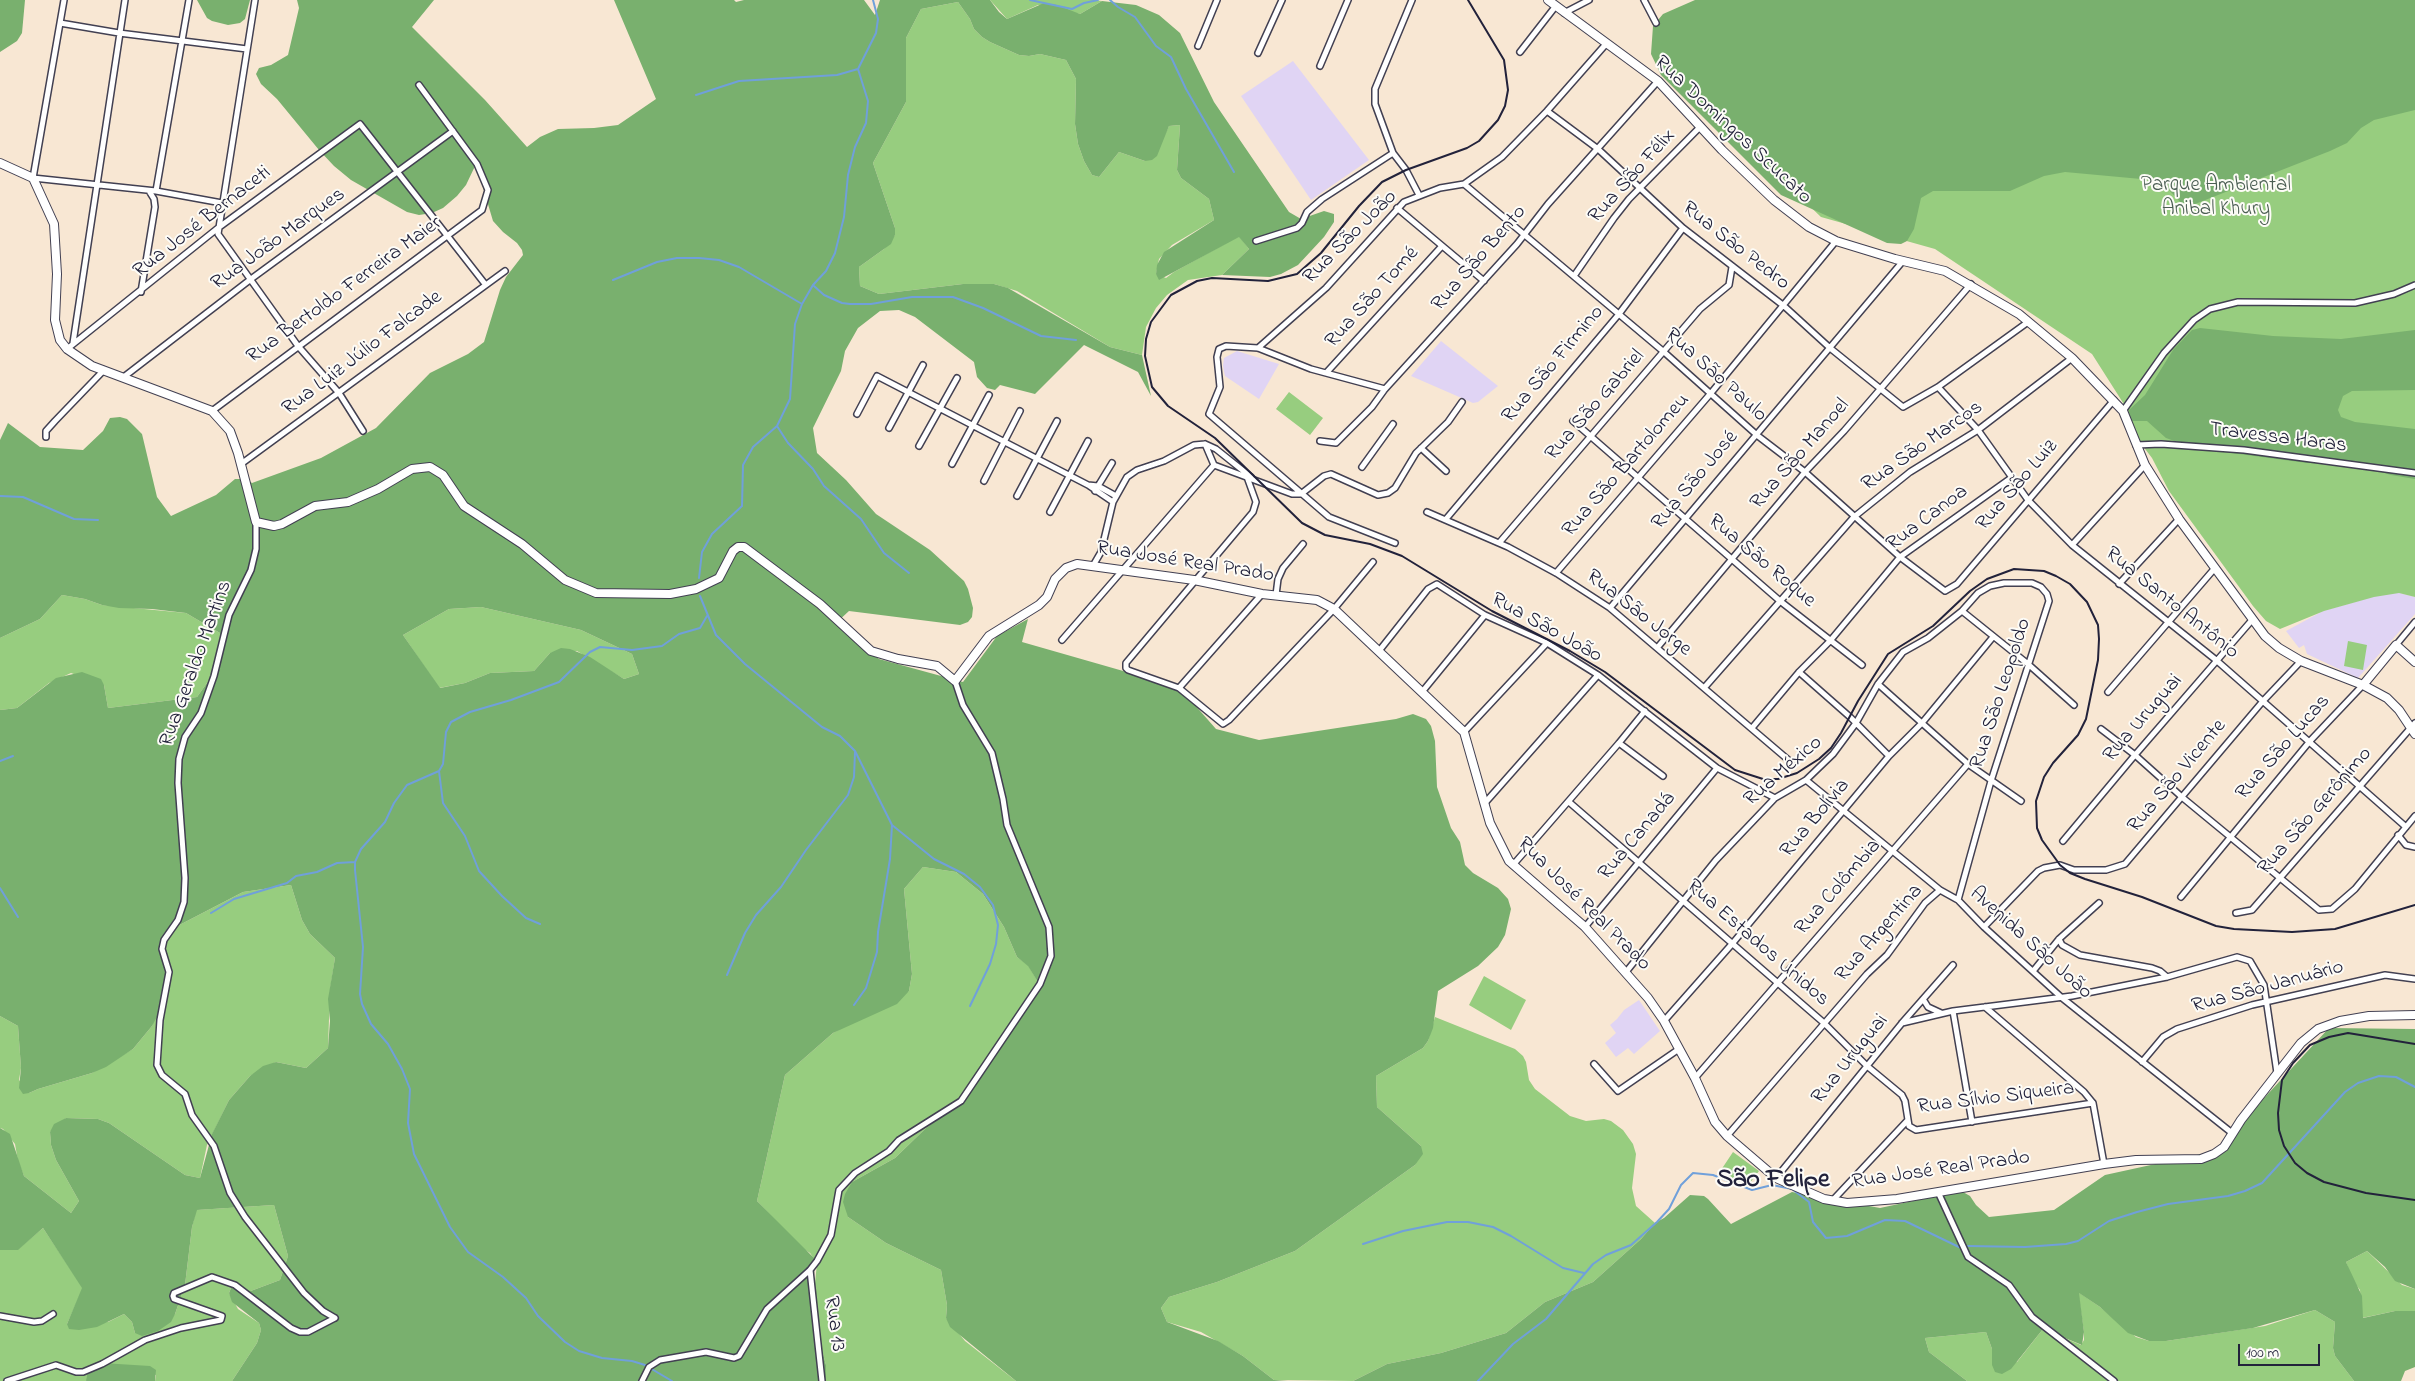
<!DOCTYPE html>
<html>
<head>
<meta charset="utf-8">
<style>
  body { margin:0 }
  #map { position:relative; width:2415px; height:1381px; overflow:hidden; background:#f8e7d3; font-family:"Indie Flower",sans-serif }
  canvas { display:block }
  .scale { position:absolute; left:2238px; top:1344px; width:82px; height:22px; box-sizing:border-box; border:2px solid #22223b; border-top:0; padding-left:6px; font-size:15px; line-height:18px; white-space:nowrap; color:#22223b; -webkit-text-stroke:4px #fdfcf7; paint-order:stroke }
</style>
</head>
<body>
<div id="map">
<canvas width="2415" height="1381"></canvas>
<div class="scale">100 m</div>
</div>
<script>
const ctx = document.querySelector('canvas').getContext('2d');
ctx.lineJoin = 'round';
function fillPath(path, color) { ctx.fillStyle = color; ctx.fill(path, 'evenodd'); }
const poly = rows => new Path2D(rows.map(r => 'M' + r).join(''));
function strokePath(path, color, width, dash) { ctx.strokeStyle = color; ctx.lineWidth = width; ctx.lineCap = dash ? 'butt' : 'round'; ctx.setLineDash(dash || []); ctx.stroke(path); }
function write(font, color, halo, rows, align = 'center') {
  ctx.font = font + ' "Indie Flower",sans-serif'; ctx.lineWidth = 4; ctx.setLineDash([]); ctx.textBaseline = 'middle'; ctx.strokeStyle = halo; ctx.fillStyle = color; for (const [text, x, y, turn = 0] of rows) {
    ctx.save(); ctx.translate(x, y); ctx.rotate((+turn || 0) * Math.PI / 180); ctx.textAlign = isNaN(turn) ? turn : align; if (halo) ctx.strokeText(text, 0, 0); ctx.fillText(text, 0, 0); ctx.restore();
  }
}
fillPath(poly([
  [1293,61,1369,160,1311,200,1241,96],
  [1441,341,1498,386,1478,402,1473,403,1411,376],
  [1237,351,1279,364,1259,399,1225,376,1223,366,1224,358],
  [2393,591,2415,597,2415,614,2358,678,2307,654,2304,645,2299,648,2286,631,2323,611],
  [1639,1000,1660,1031,1634,1054,1628,1048,1616,1057,1605,1043,1616,1033,1610,1025,1617,1019,1624,1010]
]), '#e0d4f4');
fillPath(poly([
  [990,0,1094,0,1102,1,1080,14,1038,5,1007,19],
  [2415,0,2415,597,2399,593,2374,597,2324,611,2280,629,2266,621,2253,606,2169,491,2152,458,2126,424,2134,420,2092,354,1935,249,1821,217,1700,101],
  [958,2,970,19,974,29,982,37,990,42,1019,55,1029,56,1040,54,1066,60,1076,79,1075,124,1078,144,1084,161,1092,175,1099,177,1119,152,1145,161,1163,138,1169,126,1180,125,1177,170,1181,178,1209,199,1214,220,1172,245,1159,259,1156,274,1166,278,1174,272,1239,236,1249,249,1222,275,1188,280,1167,295,1156,308,1146,327,1142,355,1110,347,1017,291,994,284,963,284,879,294,860,286,859,267,884,249,895,235,895,228,873,163,906,102,906,38,921,9],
  [1289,392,1323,418,1310,435,1276,409],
  [62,595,85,599,102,605,186,613,220,633,219,666,197,697,108,708,104,685,71,673,49,683,17,708,0,710,0,638,40,619],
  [481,607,581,630,632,654,639,674,624,679,577,651,550,653,534,671,490,673,465,683,439,688,403,635,449,609],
  [2348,641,2367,645,2363,670,2344,666],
  [923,867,956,872,983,894,1004,927,1017,957,1028,965,1041,987,962,1099,925,1129,895,1158,852,1182,848,1217,886,1243,941,1270,947,1305,946,1318,965,1341,1016,1381,826,1381,826,1365,812,1313,817,1263,810,1253,802,1248,757,1201,785,1075,833,1033,909,991,912,974,904,889],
  [291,885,302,920,310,934,335,958,330,990,328,1048,306,1068,276,1062,250,1076,229,1100,207,1145,200,1178,185,1175,109,1123,98,1119,66,1118,50,1132,51,1145,56,1160,79,1201,71,1213,24,1176,18,1161,15,1144,3,1129,0,1128,0,1016,18,1026,21,1068,19,1080,29,1093,38,1089,92,1073,133,1049,152,1026,166,978,163,960,164,933,243,892],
  [1484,976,1526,1000,1511,1030,1469,1005],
  [1435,1017,1515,1049,1523,1056,1526,1062,1529,1080,1535,1089,1570,1116,1586,1121,1604,1119,1611,1121,1623,1130,1633,1144,1636,1154,1632,1188,1636,1206,1655,1223,1641,1239,1593,1282,1545,1302,1506,1333,1441,1353,1387,1364,1353,1381,1274,1380,1243,1356,1201,1332,1167,1322,1161,1308,1169,1297,1217,1282,1295,1251,1415,1165,1421,1146,1377,1107,1376,1076,1423,1048,1428,1041],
  [1733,1152,1759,1171,1746,1188,1721,1170],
  [274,1205,288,1256,280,1280,248,1292,235,1287,231,1288,229,1293,238,1309,259,1323,261,1330,257,1343,232,1381,155,1381,156,1375,102,1363,86,1381,0,1381,0,1250,17,1250,43,1228,83,1288,67,1324,108,1322,124,1314,132,1322,135,1333,175,1314,185,1285,192,1227,196,1210],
  [2367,1251,2402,1285,2415,1289,2415,1311,2395,1311,2362,1318,2360,1290,2353,1281,2346,1262],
  [2078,1292,2100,1307,2136,1337,2149,1341,2166,1341,2265,1326,2315,1310,2335,1322,2333,1348,2335,1356,2354,1381,1967,1381,1929,1352,1925,1338,1986,1332,1992,1349,1992,1365,2017,1362,2043,1329,2081,1345,2084,1340,2084,1332]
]), '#97cd7f');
fillPath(poly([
  [0,0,25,0,22,33,17,41,0,52],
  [197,0,250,0,245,19,240,23,228,25,212,21,207,18],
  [297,0,434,0,412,27,485,100,527,147,540,137,558,129,594,128,618,125,656,99,614,0,734,0,736,2,744,0,864,0,875,15,880,0,990,0,999,12,1007,19,1044,3,1057,5,1080,14,1102,1,1136,5,1159,15,1180,33,1214,102,1289,212,1301,219,1324,211,1334,214,1334,222,1324,237,1298,265,1281,274,1270,277,1222,275,1249,249,1239,237,1159,280,1156,274,1157,265,1164,252,1214,220,1209,199,1181,178,1177,170,1180,125,1169,126,1157,156,1152,160,1145,161,1119,152,1099,177,1092,175,1084,161,1078,144,1075,124,1076,79,1066,60,1040,54,1029,56,1019,55,990,42,982,37,974,29,970,19,958,2,921,9,906,38,906,102,873,163,895,228,895,235,891,244,859,267,860,286,879,294,963,284,994,284,1008,288,1110,347,1142,355,1151,396,1138,372,1084,345,1035,394,1000,385,995,390,987,388,977,377,974,362,915,317,899,310,880,311,858,328,845,351,841,371,813,428,817,453,846,480,876,514,930,550,964,581,968,589,973,608,972,617,968,622,960,625,849,611,836,623,879,659,963,682,997,636,1028,619,1022,642,1179,687,1216,729,1259,740,1396,719,1413,714,1426,719,1431,726,1435,741,1437,787,1451,828,1460,842,1465,865,1473,873,1498,888,1508,899,1511,909,1505,935,1498,947,1478,966,1438,991,1433,1028,1428,1041,1423,1048,1376,1076,1377,1107,1421,1146,1423,1154,1415,1165,1295,1251,1217,1282,1169,1297,1161,1308,1167,1322,1218,1341,1243,1356,1274,1380,1288,1381,1016,1381,950,1327,946,1318,947,1305,941,1270,886,1243,848,1217,843,1202,845,1194,852,1182,895,1158,925,1129,962,1099,1041,987,1028,966,1017,957,1004,927,983,894,956,872,923,867,904,889,912,974,909,991,897,1004,833,1033,785,1075,757,1201,815,1259,812,1313,826,1365,826,1381,232,1381,257,1343,261,1330,259,1323,232,1302,229,1293,231,1288,235,1287,248,1292,280,1280,288,1256,274,1205,197,1210,192,1227,185,1285,175,1314,171,1322,158,1331,142,1336,135,1333,132,1322,124,1314,97,1327,79,1330,69,1329,67,1324,82,1288,43,1228,18,1250,0,1250,0,1128,10,1134,24,1176,71,1213,79,1201,56,1160,51,1145,50,1132,54,1124,66,1118,98,1119,109,1123,185,1175,200,1178,212,1134,229,1100,250,1076,263,1066,276,1062,306,1068,328,1048,330,1021,328,999,335,958,310,934,302,920,291,885,243,892,164,933,163,960,166,978,160,1011,152,1026,133,1049,106,1067,92,1073,38,1089,29,1093,23,1094,19,1088,21,1068,18,1026,0,1016,0,710,17,708,56,678,82,672,101,679,104,685,108,708,197,697,219,666,220,633,186,613,152,609,119,608,102,605,85,599,62,595,40,619,0,638,0,440,8,423,40,447,83,450,103,431,110,418,120,417,127,419,142,434,157,497,171,516,216,495,235,479,246,479,252,483,321,458,376,428,430,373,468,354,484,342,500,290,506,277,523,255,522,250,517,243,503,232,493,221,476,164,466,185,457,196,443,208,432,213,419,215,407,212,351,180,334,166,319,150,277,99,261,84,256,74,259,68,271,65,288,55,299,8],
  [481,607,581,630,632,654,639,674,624,679,590,657,570,649,561,648,550,653,534,671,490,673,465,683,440,688,403,635,449,609],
  [1695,0,2415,0,2415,110,2374,120,2361,128,2347,143,2330,151,2190,206,2183,205,2169,190,2152,180,2065,172,2044,176,2010,191,1933,191,1921,198,1914,229,1907,241,1901,244,1887,243,1781,195,1661,75,1651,54,1653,26,1663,14],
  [2200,328,2273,336,2341,339,2415,330,2415,390,2352,391,2343,396,2338,410,2341,417,2355,422,2415,429,2415,479,2391,475,2355,464,2307,463,2194,448,2166,438,2147,421,2133,421,2126,424,2124,419,2129,410,2145,395,2173,350,2192,330],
  [2329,1028,2415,1029,2415,1289,2395,1281,2385,1267,2367,1251,2346,1262,2362,1296,2363,1318,2395,1311,2415,1311,2415,1367,2405,1371,2401,1381,2354,1381,2335,1356,2333,1348,2335,1322,2315,1310,2253,1328,2166,1341,2149,1341,2128,1333,2100,1307,2079,1293,2084,1332,2082,1345,2043,1329,2011,1369,2002,1374,1995,1372,1992,1365,1992,1349,1986,1332,1925,1338,1929,1352,1967,1381,1353,1381,1387,1364,1441,1353,1506,1333,1545,1302,1593,1282,1641,1239,1655,1223,1664,1218,1690,1195,1704,1196,1708,1199,1731,1224,1792,1192,1880,1208,1955,1192,1963,1192,1970,1196,1976,1205,1989,1217,2054,1210,2105,1175,2215,1151],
  [102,1363,150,1366,156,1370,155,1381,86,1381,88,1371]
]), '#79b06e');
strokePath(poly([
  [1030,0,1072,9,1084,3,1098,0],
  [1110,0,1118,7,1135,17,1156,46,1171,57,1186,89,1234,172],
  [696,95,739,81,837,75,858,69],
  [613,280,657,262,677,258,699,258,719,260,739,267,802,304],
  [814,286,824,295,842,303,850,304,871,304,912,297,953,297,983,308,1041,336,1076,340],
  [777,426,788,443,813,469,824,486,861,519,884,553,909,573],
  [0,496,23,497,74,519,98,520],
  [699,578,702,552,712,534,742,506,743,465,753,447,777,426,790,399,795,324,802,304,813,285,826,271,835,253,844,217,848,175,855,147,866,123,868,101,858,69,876,33,878,19,873,0],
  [700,596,716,635,745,664,822,727,840,736,855,751,892,825,890,859,878,932,877,952,866,988,854,1005],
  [0,761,13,756],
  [439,771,443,803,465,836,479,871,502,896,526,918,540,924],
  [892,825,934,859,964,874,980,887,993,905,998,925,996,944,990,964,970,1006],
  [0,888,18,917],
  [211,913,234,899,287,883,296,876,317,872,337,863,355,862],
  [727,975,745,933,756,915,781,887,806,850,848,795,854,777,855,752],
  [1363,1244,1403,1231,1447,1222,1468,1222,1493,1227,1511,1236,1563,1268,1584,1273],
  [1968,1246,2025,1247,2066,1244,2078,1241,2109,1221,2137,1212,2168,1204,2228,1196,2245,1191,2262,1183,2345,1092,2358,1083,2379,1076,2396,1077,2415,1087],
  [672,1381,645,1365,632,1361,602,1358,579,1351,565,1342,538,1316,526,1298,503,1277,468,1252,450,1227,414,1154,408,1123,410,1089,402,1069,388,1044,371,1024,362,1004,360,994,363,947,355,870,355,862,361,849,385,822,394,803,407,785,439,771,443,764,446,732,451,722,470,712,511,700,559,682,590,652,600,647,632,650,662,646,679,634,700,628,707,616],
  [1478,1381,1513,1344,1546,1319,1593,1264,1606,1255,1631,1245,1657,1222,1669,1209,1681,1185,1693,1173,1713,1175,1752,1190,1772,1185,1792,1189,1809,1202,1813,1222,1826,1238,1847,1236,1885,1220,1905,1221,1961,1248]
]), '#70a0da', 2);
const street = poly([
  [64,0,33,178,156,191,222,203],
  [255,0,218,234,298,346,339,393,363,431],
  [1412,0,1375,89,1375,104,1393,153,1406,170,1419,195],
  [1644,0,1656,23],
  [1564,13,1589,0],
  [60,23,119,33,247,49],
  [1198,46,1217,0],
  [1520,52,1555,7],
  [1258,53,1282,0],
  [1320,66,1348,0],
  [1547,111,1598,149,1683,228,1784,306,1830,348,1903,407,1938,387,2028,322],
  [1464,184,1664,352,1758,436,1805,472,1900,557,1945,591,1957,584,2114,400],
  [156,191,189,0],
  [1397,208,1484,281],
  [1256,241,1297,228,1302,223,1307,212,1322,199,1393,153],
  [1574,276,1614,218,1629,199,1701,126],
  [141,292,155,207,154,199,149,191],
  [73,343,125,0],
  [1258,348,1326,288,1404,202,1440,188,1464,184,1502,157,1547,111,1606,44],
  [67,349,218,228,360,124,485,284],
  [1327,372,1442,246],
  [125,376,251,279,453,131],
  [1938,387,1978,430,2028,500,2072,545,2216,660,2406,827],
  [1385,389,1311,369,1258,348,1226,346,1219,349,1217,357,1220,387,1209,414,1329,517,1395,543],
  [212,411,482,210,488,190,477,164,419,85],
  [2123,411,2164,353,2194,320,2210,309,2238,302,2355,303,2394,294,2415,285],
  [857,414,877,376,1088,485,1113,502],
  [1573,421,1780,601,1862,665],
  [889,428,923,365],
  [46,437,46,431,55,421,104,370],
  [1320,441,1336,443,1372,407,1385,389,1517,244,1548,204,1658,81],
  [1205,444,1214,465],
  [2136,445,2161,444,2244,450,2415,473],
  [919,446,957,378],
  [1421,448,1446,471],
  [241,464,505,271],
  [952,464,989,395],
  [1362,467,1393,424],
  [1247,477,1256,502,1253,512,1126,663,1126,668,1128,670,1179,688,1223,724,1229,720,1334,609,1373,562],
  [984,481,1020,411],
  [1088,485,1098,486,1116,496],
  [1095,491,1112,463],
  [1017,496,1057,421],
  [1050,512,1088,441],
  [1427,512,1508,547,1556,573,1610,608,1792,763],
  [1446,519,1619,314,1683,228],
  [256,522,256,549,251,570,229,615,214,676,201,713,185,737,179,759,178,783,185,878,184,902,178,920,164,940,162,949,169,972,160,1020,157,1065,162,1075,185,1094,192,1115,214,1146,230,1193,245,1217,304,1293,323,1311,335,1318],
  [1499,543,1700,309,1729,285,1732,267],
  [2072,545,2145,465],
  [1094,564,1101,552,1113,502,1127,477,1137,470,1164,461,1194,445,1205,444,1216,449,1251,477],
  [1556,573,1711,393,1836,241],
  [2119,584,2179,519],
  [1276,595,1278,579,1283,568,1303,544],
  [1610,608,1903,261],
  [1062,640,1214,465,1292,494,1301,494,1324,476,1331,474,1378,495,1388,493,1395,488,1416,453,1448,422,1462,402],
  [2396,645,2415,622],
  [1657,648,1805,472,1844,431,1971,284],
  [1379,651,1428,589,1437,584,1485,615,1547,643,1598,675,1717,768,1775,798],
  [1799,672,1850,717,1889,756],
  [1878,684,1968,764,2021,801],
  [1179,688,1262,594],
  [1704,688,1854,517,1910,472,1978,430,2072,358],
  [1422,692,1485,615],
  [2108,692,2215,568],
  [1752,728,1799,672,1830,641,1900,557,2011,478],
  [2101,729,2135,755,2183,798,2319,910,2332,909,2355,889,2415,816],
  [1464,732,1547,643],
  [1619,743,1663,776],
  [1806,780,1940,890,1958,900,1984,927,2061,997,2232,1133],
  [1569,802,1824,1023,1867,1066,1902,1095,1905,1101,1909,1126,1916,1130,2093,1103],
  [1484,804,1598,675],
  [2398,835,2406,845,2415,847],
  [2063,841,2135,755,2252,620],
  [1513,865,1619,743,1645,711],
  [2181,897,2310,741,2363,685],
  [1958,900,1991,781,2049,601,2047,594,2041,587,2032,583,2004,583,1990,586,1978,593,1962,611],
  [2236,913,2252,910,2415,723],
  [1585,927,1717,768],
  [1984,927,2038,871,2044,868,2060,865,2074,870,2106,870,2125,864,2263,701,2301,661],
  [2059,939,2062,945,2080,955,2152,968,2160,971,2167,977],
  [2034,970,2059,939,2099,903],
  [1626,972,1716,860,1775,798,1806,780,1833,754,1856,723,1878,684,1903,652,1928,638,1962,611,2028,664,2074,705],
  [1923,999,1928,1007,1941,1013],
  [1985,1007,2084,1092,2093,1103,2104,1164],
  [1953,1011,1972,1122],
  [1664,1021,1732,944,1889,756,1922,723,1993,637],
  [1902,1023,1953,1011,2072,996,2167,977,2237,957,2250,961,2264,985,2277,1073],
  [2142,1062,2163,1037,2177,1029,2252,1005,2385,975,2415,979],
  [1594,1064,1618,1091,1679,1049],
  [1695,1078,1968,764],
  [1727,1136,1867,974,1887,955,1925,903,1940,890],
  [1776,1178,1902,1023,1953,965],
  [1938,1192,1968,1257,2009,1285,2032,1317,2114,1381],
  [1833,1200,1907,1121],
  [810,1270,822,1381],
  [0,1316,34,1322,42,1321,53,1314],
  [7,1381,56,1365,76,1372,83,1372,102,1364,145,1340,181,1328,221,1320,222,1316,174,1299,173,1296,174,1293,212,1277,235,1285,291,1328,300,1332,308,1332,335,1318],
  [642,1381,649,1367,660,1360,706,1352,734,1358,739,1356,767,1309,810,1270,817,1261,831,1235,839,1190,855,1173,889,1151,899,1140,961,1101,1040,984,1051,956,1049,927,1007,825,1003,799,992,753,963,705,955,681]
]);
const secondary = poly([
  [1548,0,1658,81,1722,150,1774,200,1809,227,1836,241,1895,259,1945,271,2019,314,2072,358,2123,411,2145,465,2179,519,2265,636,2279,648,2301,661,2363,685,2387,698,2399,710,2415,734],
  [0,163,33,178,54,224,57,274,55,320,60,340,67,349,92,366,212,411,230,431,238,453,256,522,274,526,282,524,315,506,348,502,378,489,412,469,430,467,443,475,464,506,522,544,565,580,596,593,670,594,696,589,719,578,733,551,738,547,744,547,820,604,871,651,898,659,937,666,955,681,989,636,1039,605,1047,597,1055,579,1066,568,1077,564,1194,580,1262,594,1317,600,1334,609,1464,732,1490,823,1509,861,1585,927,1648,998,1664,1021,1695,1078,1715,1122,1727,1136,1776,1178,1824,1199,1847,1203,1897,1199,2104,1164,2136,1160,2201,1159,2214,1154,2224,1147,2241,1120,2301,1043,2318,1029,2340,1021,2369,1016,2415,1015],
  [2363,685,2396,645,2415,662]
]);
strokePath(street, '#424052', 8);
strokePath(secondary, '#424052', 10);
strokePath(street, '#fff', 5);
strokePath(secondary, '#fff', 8);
strokePath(poly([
  [1468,0,1504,60,1508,90,1505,106,1498,120,1479,141,1467,148,1406,170,1382,182,1359,206,1321,253,1297,274,1268,281,1212,278,1197,281,1171,295,1151,322,1146,339,1145,356,1152,387,1168,406,1215,438,1302,523,1325,535,1370,544,1402,556,1492,611,1570,651,1605,672,1735,770,1763,779,1778,779,1797,773,1819,759,1831,748,1841,733,1858,701,1888,654,1933,626,1970,591,1987,579,2014,569,2044,571,2056,576,2070,584,2087,602,2098,625,2099,639,2098,660,2086,719,2078,735,2053,763,2044,777,2036,801,2037,828,2042,840,2060,865,2070,873,2085,879,2142,897,2216,926,2234,929,2292,932,2335,929,2415,905],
  [2415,1044,2348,1033,2329,1037,2310,1045,2293,1063,2282,1080,2278,1113,2279,1130,2284,1146,2295,1163,2307,1173,2324,1182,2366,1193,2415,1200]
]), '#22223b', 2);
write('21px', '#22223b', '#fdfcf7', [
  ["Rua Domingos Scucato",1732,131,43],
  ["Rua São Félix",1633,177,-48],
  ["Rua José Bernaceti",203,223,-38],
  ["Rua São João",1351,238,-45],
  ["Rua João Marques",279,240,-36],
  ["Rua São Pedro",1735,247,38],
  ["Rua São Bento",1480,259,-49],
  ["Rua Bertoldo Ferreira Maier",345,291,-36],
  ["Rua São Tomé",1373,298,-48],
  ["Rua Luiz Júlio Falcade",363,354,-37],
  ["Rua São Firmino",1554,365,-50],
  ["Rua São Paulo",1715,376,42],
  ["Rua São Gabriel",1596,406,-49],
  ["Travessa Haras",2278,439,7],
  ["Rua São Marcos",1923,447,-35],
  ["Rua São Manoel",1801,455,-49],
  ["Rua São Bartolomeu",1627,466,-49],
  ["Rua São José",1696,481,-50],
  ["Rua São Luiz",2018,486,-49],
  ["Rua Canoa",1928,519,-37],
  ["Rua São Roque",1761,562,40],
  ["Rua José Real Prado",1185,563,9],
  ["Rua Santo Antônio",2171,604,39],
  ["Rua São Jorge",1638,614,38],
  ["Rua São João",1546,629,29],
  ["Rua Geraldo Martins",197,664,-70],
  ["Rua São Leopoldo",2002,694,-72],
  ["Rua Uruguai",2144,719,-49],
  ["Rua São Lucas",2284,748,-49],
  ["Rua México",1784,772,-41],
  ["Rua São Vicente",2178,777,-50],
  ["Rua São Gerônimo",2316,812,-49],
  ["Rua Bolívia",1816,819,-50],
  ["Rua Canadá",1638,837,-50],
  ["Rua Colômbia",1839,888,-49],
  ["Rua José Real Prado",1583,905,45],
  ["Rua Argentina",1880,934,-49],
  ["Rua Estados Unidos",1757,944,41],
  ["Avenida São João",2030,944,42],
  ["Rua São Januário",2268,988,-15],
  ["Rua Uruguai",1851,1060,-51],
  ["Rua Sílvio Siqueira",1996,1099,-7],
  ["Rua José Real Prado",1941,1171,-8],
  ["Rua 13",833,1324,82]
]);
write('21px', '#4b5e53', '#fdfcf7', [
  ["Parque Ambiental",2216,187],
  ["Anibal Khury",2216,211]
]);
write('bold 26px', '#22223b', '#fdfcf7', [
  ["São Felipe",1773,1182]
]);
</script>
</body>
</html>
